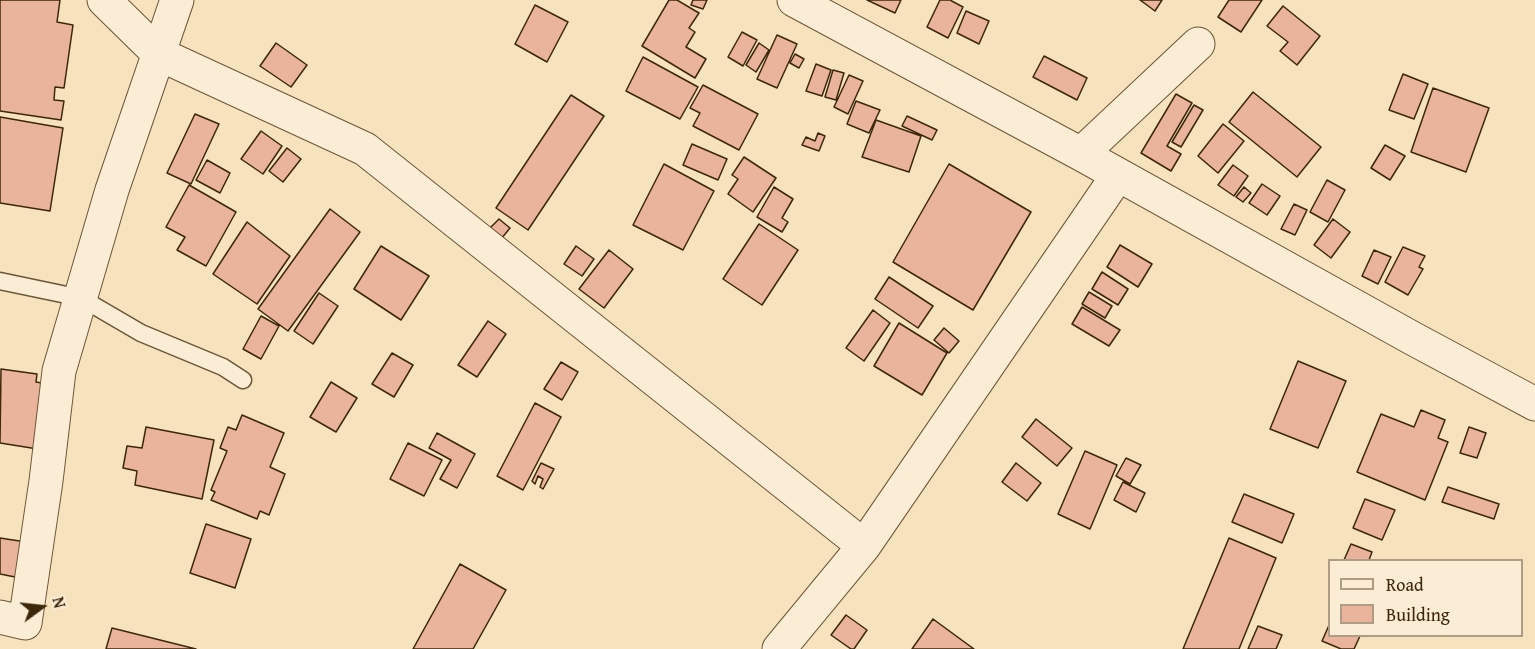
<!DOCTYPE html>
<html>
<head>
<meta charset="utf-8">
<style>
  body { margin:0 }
  #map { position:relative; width:1535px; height:649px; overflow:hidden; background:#f7e2be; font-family:"Gentium Book Plus",serif }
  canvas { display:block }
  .legend { position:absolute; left:1328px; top:559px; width:195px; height:78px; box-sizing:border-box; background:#faecd5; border:2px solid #ae9d84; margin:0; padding:8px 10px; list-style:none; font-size:18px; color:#3c270a }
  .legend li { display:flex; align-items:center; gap:12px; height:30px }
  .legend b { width:30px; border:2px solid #ae9d84 }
  .north { position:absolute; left:12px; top:577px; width:60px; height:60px; -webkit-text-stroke:4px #faecd5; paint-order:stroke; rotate:75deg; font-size:16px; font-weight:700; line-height:24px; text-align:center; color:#3c270a }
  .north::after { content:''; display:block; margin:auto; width:21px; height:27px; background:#3c270a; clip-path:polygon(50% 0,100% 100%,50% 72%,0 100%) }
</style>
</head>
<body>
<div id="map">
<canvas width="1535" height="649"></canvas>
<ul class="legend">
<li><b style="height:8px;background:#faecd5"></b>Road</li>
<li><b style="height:16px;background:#e9b39c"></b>Building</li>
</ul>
<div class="north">N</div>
</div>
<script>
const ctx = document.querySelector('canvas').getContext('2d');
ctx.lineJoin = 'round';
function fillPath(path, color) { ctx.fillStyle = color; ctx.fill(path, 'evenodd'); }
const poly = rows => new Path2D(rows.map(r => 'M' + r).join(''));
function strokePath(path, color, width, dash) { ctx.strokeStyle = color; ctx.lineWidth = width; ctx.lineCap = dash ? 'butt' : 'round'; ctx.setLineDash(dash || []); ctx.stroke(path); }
const building = poly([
  [0,0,60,0,57,22,73,25,64,88,55,87,54,100,64,101,61,120,0,111,0,0],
  [669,0,677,0,699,13,689,28,695,32,686,47,706,59,695,78,642,46,669,0],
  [693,0,707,0,703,9,691,5,693,0],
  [867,0,901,0,895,13,867,0],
  [940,0,950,0,963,7,948,38,927,27,940,0],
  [1140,0,1162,0,1155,11,1140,0],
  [1229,0,1262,0,1241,32,1218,17,1229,0],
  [535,5,568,22,547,62,515,44,535,5],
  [1283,6,1320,36,1297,65,1280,51,1288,42,1267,26,1283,6],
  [966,11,989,21,979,44,957,33,966,11],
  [742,32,757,40,743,66,728,57,742,32],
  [777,35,797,44,777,88,757,79,777,35],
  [276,43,307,65,291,87,260,66,276,43],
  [759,43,769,50,756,72,746,65,759,43],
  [795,54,804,59,799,68,790,63,795,54],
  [1044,56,1087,78,1077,100,1033,77,1044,56],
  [643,57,698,87,680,119,626,91,643,57],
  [816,64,831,70,822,96,806,91,816,64],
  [833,70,844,73,836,100,825,97,833,70],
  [1403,74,1428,84,1414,119,1389,110,1403,74],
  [849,75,863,81,848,114,834,107,849,75],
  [703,85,758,114,739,150,693,126,700,113,690,108,703,85],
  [1433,88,1489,108,1466,172,1411,152,1433,88],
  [1253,92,1321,147,1297,177,1229,122,1253,92],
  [1176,94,1192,103,1167,146,1181,154,1171,171,1141,153,1176,94],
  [571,95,604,116,528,230,496,208,571,95],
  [856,101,880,110,869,133,847,124,856,101],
  [1194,105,1203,110,1181,147,1172,142,1194,105],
  [195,114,219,124,191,184,167,173,195,114],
  [907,116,937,130,932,140,902,126,907,116],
  [0,117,63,128,50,211,0,203,0,117],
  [876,120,921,136,909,172,862,157,876,120],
  [1223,124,1244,141,1218,173,1198,156,1223,124],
  [261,131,282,146,263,174,241,159,261,131],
  [818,133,825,136,819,151,802,145,806,137,815,141,818,133],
  [692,144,727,159,718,180,683,165,692,144],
  [1385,145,1405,156,1390,180,1371,168,1385,145],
  [287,148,301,159,283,182,269,171,287,148],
  [744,157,776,178,753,212,728,194,738,179,732,175,744,157],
  [207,160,230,173,220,193,196,180,207,160],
  [664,164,714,191,683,250,633,225,664,164],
  [949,164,1031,212,973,310,893,262,949,164],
  [1233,165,1248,176,1234,196,1218,185,1233,165],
  [1327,180,1345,190,1328,222,1310,212,1327,180],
  [1262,184,1280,196,1267,215,1249,203,1262,184],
  [189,185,236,212,206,266,177,250,185,237,166,227,189,185],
  [774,187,793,199,782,218,788,222,782,232,757,217,774,187],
  [1244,187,1251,193,1243,202,1236,197,1244,187],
  [1294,204,1307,210,1295,235,1281,229,1294,204],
  [330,209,360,232,288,331,258,309,330,209],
  [499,219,510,228,501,239,489,229,499,219],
  [1333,219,1350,232,1331,258,1314,245,1333,219],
  [247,222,290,256,257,304,213,274,247,222],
  [759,224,798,250,762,305,723,279,759,224],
  [1120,245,1152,264,1138,287,1107,267,1120,245],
  [381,246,429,276,401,320,354,289,381,246],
  [576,246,594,259,582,276,564,264,576,246],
  [1403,247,1425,256,1419,267,1423,269,1408,295,1385,282,1403,247],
  [609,250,633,269,604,308,579,289,609,250],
  [1374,250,1391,257,1378,284,1362,276,1374,250],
  [1102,272,1128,289,1118,305,1092,289,1102,272],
  [889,277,933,306,918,328,875,299,889,277],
  [1089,292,1112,306,1105,318,1082,304,1089,292],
  [319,293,338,306,313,344,294,331,319,293],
  [1082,307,1120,330,1109,346,1072,324,1082,307],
  [873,310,890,323,864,361,846,348,873,310],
  [261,316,279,326,261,359,243,349,261,316],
  [488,321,506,334,477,377,458,365,488,321],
  [899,323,947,353,922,395,874,366,899,323],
  [944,328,959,341,949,353,934,340,944,328],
  [392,353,413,365,394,397,372,384,392,353],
  [1298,361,1346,381,1318,448,1270,429,1298,361],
  [561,362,578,372,562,400,544,389,561,362],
  [1,369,37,374,36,382,54,385,44,450,0,443,1,369],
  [331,382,357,398,336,432,310,417,331,382],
  [535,403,561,417,523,490,497,476,535,403],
  [1421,410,1445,420,1438,438,1448,442,1425,500,1357,472,1381,414,1414,427,1421,410],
  [242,415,284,433,270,467,285,474,269,515,260,511,257,519,211,500,215,492,211,490,227,451,220,448,228,427,236,430,242,415],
  [1036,419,1072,448,1057,466,1022,437,1036,419],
  [146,427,214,440,202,499,135,485,137,471,123,468,127,446,142,448,146,427],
  [1469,427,1486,433,1477,458,1460,453,1469,427],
  [437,433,475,454,457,488,440,479,451,460,429,448,437,433],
  [408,443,442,460,424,496,390,479,408,443],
  [1085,451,1117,465,1090,529,1058,514,1085,451],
  [1126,458,1141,465,1130,484,1116,476,1126,458],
  [541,463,554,469,543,489,540,487,543,479,538,476,535,484,532,481,541,463],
  [1016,463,1041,483,1027,501,1002,482,1016,463],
  [1123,482,1145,493,1136,512,1114,500,1123,482],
  [1448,487,1499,504,1494,519,1442,502,1448,487],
  [1244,494,1294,514,1282,543,1232,522,1244,494],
  [1365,499,1395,510,1382,540,1353,528,1365,499],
  [206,524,251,539,235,588,190,573,206,524],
  [0,538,26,542,20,578,0,574,0,538],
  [1229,538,1276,558,1239,649,1183,649,1229,538],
  [1351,544,1372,552,1369,560,1344,560,1351,544],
  [460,564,506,590,473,649,413,649,460,564],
  [846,615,867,630,854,649,851,649,831,635,846,615],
  [933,619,974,649,912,649,933,619],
  [1330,623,1330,636,1360,636,1354,649,1341,649,1322,641,1330,623],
  [1258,626,1282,635,1276,649,1248,649,1258,626],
  [112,628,196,649,106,649,112,628]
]);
fillPath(building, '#e9b39c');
strokePath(building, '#3c270a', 1.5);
const service = poly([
  [0,281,81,298,141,333,223,367,243,380]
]);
const minor = poly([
  [104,0,159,54,365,149,864,546],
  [794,0,1081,154,1412,338,1535,404],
  [1081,154,1198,44],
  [0,617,25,623,46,481,59,371,112,190,177,0],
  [779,649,864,546,1118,175]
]);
strokePath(service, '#6b5637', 19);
strokePath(minor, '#6b5637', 35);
strokePath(service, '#faecd5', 16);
strokePath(minor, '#faecd5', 33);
</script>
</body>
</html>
